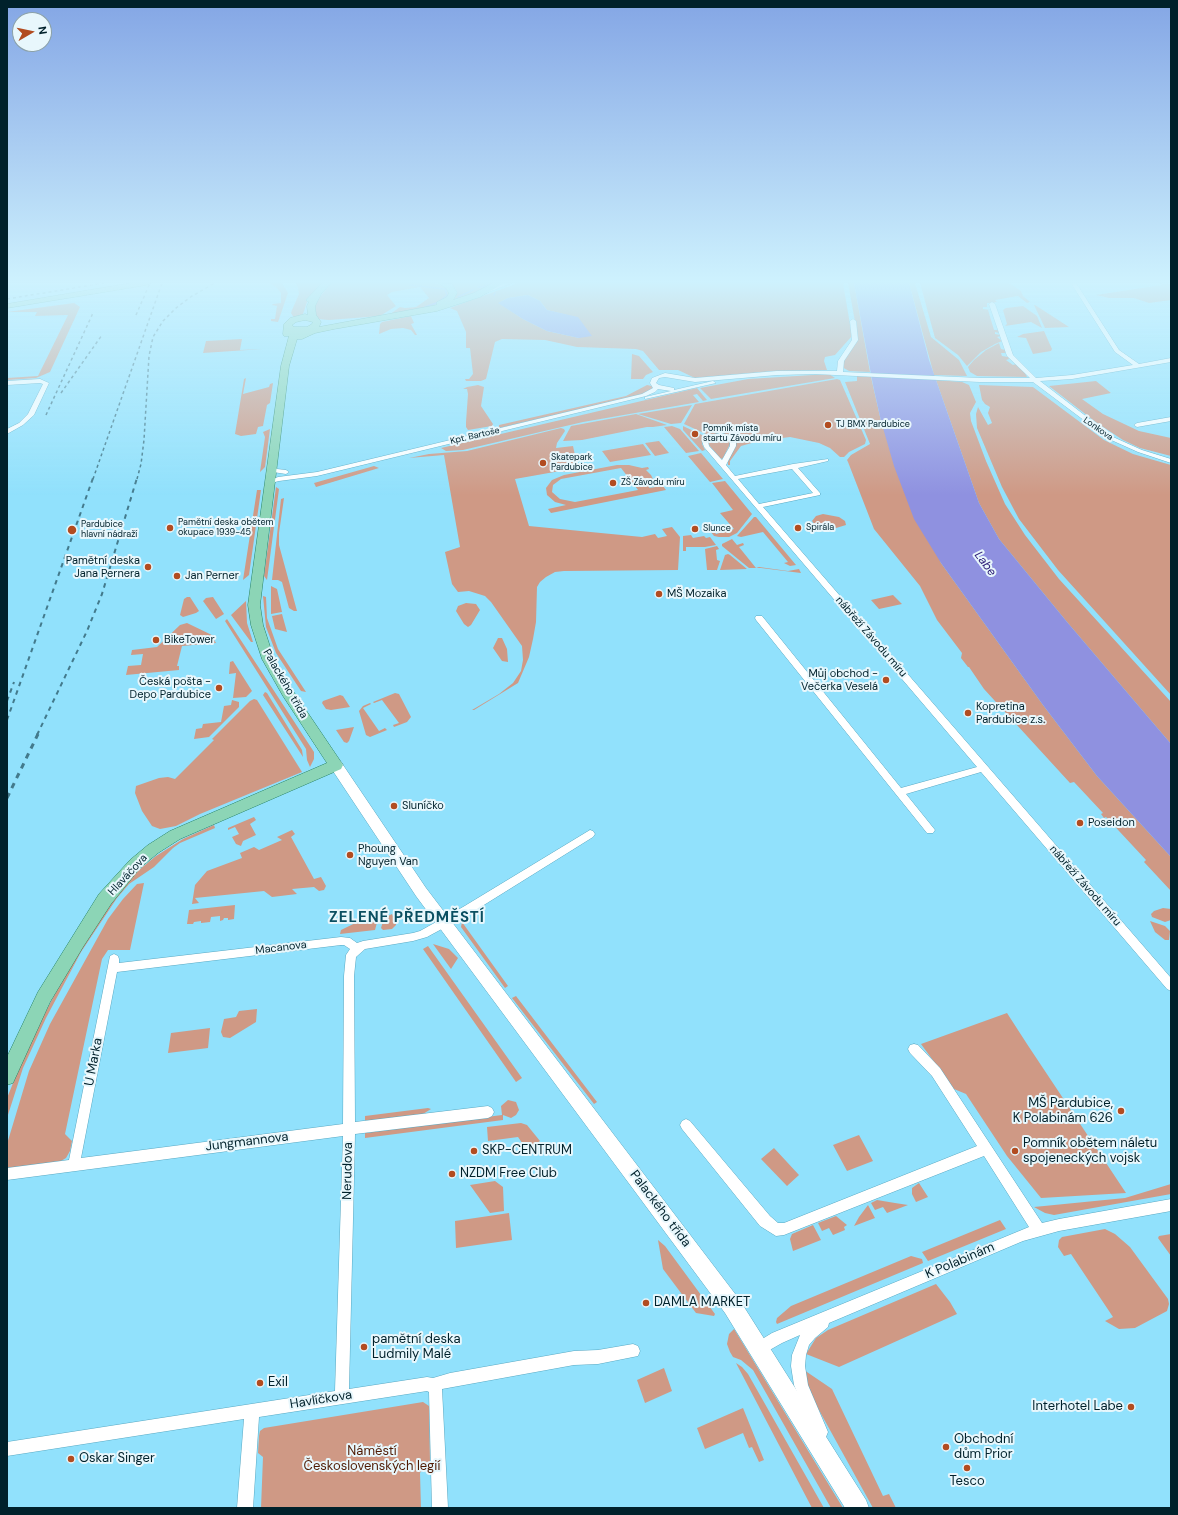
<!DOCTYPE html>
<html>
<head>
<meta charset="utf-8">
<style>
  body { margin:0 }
  #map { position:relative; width:1178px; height:1515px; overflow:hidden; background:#91e1fc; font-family:"DM Sans",sans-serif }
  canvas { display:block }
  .frame { position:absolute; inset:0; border:8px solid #00212b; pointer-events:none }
  .north { position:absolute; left:12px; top:12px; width:40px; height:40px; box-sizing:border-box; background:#e8f7fc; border:1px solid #8ba1a8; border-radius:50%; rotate:81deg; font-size:11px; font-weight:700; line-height:16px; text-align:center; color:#00212b }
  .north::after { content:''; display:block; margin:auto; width:14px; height:18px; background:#b24c20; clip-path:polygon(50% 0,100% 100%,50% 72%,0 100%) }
</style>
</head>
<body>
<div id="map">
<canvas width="1178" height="1515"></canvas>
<div class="frame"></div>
<div class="north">N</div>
</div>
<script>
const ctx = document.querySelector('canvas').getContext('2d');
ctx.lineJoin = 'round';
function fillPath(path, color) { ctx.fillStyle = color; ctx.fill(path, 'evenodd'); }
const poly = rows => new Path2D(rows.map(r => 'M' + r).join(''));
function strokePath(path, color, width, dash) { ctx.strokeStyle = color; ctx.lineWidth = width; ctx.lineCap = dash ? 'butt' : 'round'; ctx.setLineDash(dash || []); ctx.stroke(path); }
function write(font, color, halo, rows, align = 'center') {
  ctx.font = font + ' "DM Sans",sans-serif'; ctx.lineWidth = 4; ctx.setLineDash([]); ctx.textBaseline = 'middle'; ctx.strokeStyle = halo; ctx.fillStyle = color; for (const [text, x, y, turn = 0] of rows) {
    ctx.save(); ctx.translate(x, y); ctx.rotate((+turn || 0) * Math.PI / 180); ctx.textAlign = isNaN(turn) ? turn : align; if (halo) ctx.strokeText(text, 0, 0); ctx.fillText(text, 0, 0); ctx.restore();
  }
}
fillPath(poly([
  [270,283,282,283,288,293,278,322,271,321,271,319,275,319,277,306,272,305,273,304,281,303,281,293,277,288],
  [296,283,322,283,308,299,303,314,294,318,291,313,292,310,299,294,298,288],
  [331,283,434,283,444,286,450,291,449,296,437,304,425,308,389,315,400,307,405,308,416,307,429,298,420,287,392,292,387,295,396,306,380,316,329,320,318,319,316,317,314,304],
  [448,283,494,283,472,295,454,299,457,292,455,288],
  [518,283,843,283,852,336,835,355,825,357,824,361,827,370,776,371,695,378,678,370,659,370,643,351,636,349,577,347,545,340,502,339,495,342,486,379,481,381,466,381,465,379,469,379,473,374,470,348,466,348,466,332,457,311,450,308],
  [528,295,540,301,547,310,575,317,579,338,547,331,523,319,499,303,508,298],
  [848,283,854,283,870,372,849,371,842,367,844,359,856,343,858,338],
  [909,283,915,283,931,337,959,360,967,376,934,375],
  [920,283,1009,283,1021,291,1023,296,1030,302,1027,303,1018,296,995,300,997,302,994,302,995,303,987,303,987,307,983,307,983,309,991,310,988,310,994,330,998,330,999,333,995,332,995,334,1000,335,1001,336,997,337,1002,341,995,344,981,352,967,366,958,355,935,338],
  [1159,283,1169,284,1171,286,1171,300,1149,303,1134,298,1109,298,1096,295,1162,285],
  [74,303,80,307,50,372,36,378,7,380,7,378,38,376,68,315,35,316,37,312,7,312],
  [1034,305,1035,305,1069,327,1045,328],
  [1023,306,1037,316,1042,328,1031,322,1005,326,1007,324,1003,310,1006,308],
  [411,316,414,323,411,324,417,335,415,335,411,330,403,328,391,329,379,334,380,324,382,322],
  [1044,331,1052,349,1051,351,1033,354,1026,338,1017,337,1023,334],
  [242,339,240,350,263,349,203,353,206,341],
  [999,343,1001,349,1005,350,1006,353,1001,353,1002,356,1008,357,1009,359,1006,360,1013,365,1016,364,1025,373,1027,377,977,376,970,372,968,367,974,360,986,350],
  [632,354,639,356,653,372,646,375,643,379,631,379],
  [829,374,835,378,711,399,700,388,748,379],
  [857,376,871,377,881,421,941,563,1043,705,1097,776,1171,857,1171,891,1144,862,1146,860,1106,817,1104,818,1101,814,1103,813,1074,782,1070,783,984,689,969,667,968,667,961,658,962,653,937,620,920,586,874,529,848,462,847,460,851,455,870,444,845,382,857,381],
  [246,378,243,394,269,387,270,384,273,383,270,403,267,405,263,426,258,427,256,434,241,436,235,434,244,379],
  [837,379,840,380,866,440,865,444,849,452,844,457,840,457,830,448,819,443,790,437,759,441,741,446,730,461,730,465,728,465,728,460,736,446,736,442,734,439,718,434,706,434,684,424,695,404],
  [936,380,962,382,969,385,976,402,970,413,971,421,986,461,1005,504,1025,535,1059,579,1171,702,1171,744,1067,622,999,539,979,503],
  [1096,381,1111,393,1082,399,1103,414,1139,431,1171,438,1171,456,1140,448,1123,440,1097,423,1049,386],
  [478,385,484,387,481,406,493,424,492,426,468,430,466,427,466,422,468,394,467,389,463,389,467,387],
  [647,385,652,386,653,388,644,394,499,428,499,425,626,396],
  [979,385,1033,387,1104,440,1133,454,1171,465,1171,695,1058,570,1019,519,1002,487,977,428,976,414,978,407,988,425,992,423,988,413,990,407,985,404,982,400],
  [697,388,707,400,703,401,697,394,693,395,699,402,583,422,463,450,446,451,441,448],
  [692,405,681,423,671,424,638,414],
  [636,414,667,425,653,427,647,427,582,440,563,441,571,426],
  [672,426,680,429,699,451,686,453,664,427],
  [683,426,702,435,704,437,702,444,705,450,702,451,683,430],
  [561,428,564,429,565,431,557,443,556,448,573,446,578,469,565,472,560,471,515,479,529,526,642,537,655,534,658,538,667,536,662,529,672,527,680,537,678,570,564,571,555,572,546,577,540,582,537,587,536,622,533,639,529,657,518,683,474,710,472,710,499,694,513,683,521,671,523,660,522,646,491,602,485,596,469,591,458,592,452,584,445,552,460,547,444,455,409,458,429,454,467,451],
  [270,429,265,467,260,472,265,437,263,432],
  [719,437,727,439,731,442,723,458,721,459,708,444,711,439],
  [659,441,669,453,655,456,645,443],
  [643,444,651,455,610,462,602,451],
  [701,453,723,479,710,482,688,456],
  [617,465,629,465,642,468,648,467,649,469,646,470,651,475,653,479,649,488,663,486,666,490,551,513,548,509,566,505,555,502,547,495,546,488,552,480,564,475],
  [621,468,638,490,575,502,560,499,552,492,553,485,561,479],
  [374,466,379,468,316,487,314,483],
  [725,481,752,514,737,533,729,537,719,537,714,536,705,524,708,523,716,534,734,529,720,513,733,510,712,483],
  [276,487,279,489,267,580,264,576],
  [257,490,261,490,249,575,243,580],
  [284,498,279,533,279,545,297,611,294,611,289,608,282,582,278,580,272,580,281,499],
  [823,514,839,517,845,521,846,525,836,528,825,526,818,529,812,521,816,516],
  [754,517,756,517,796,565,790,566,784,563,788,562,763,532,741,537,737,536],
  [691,535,693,538,704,536,706,538,710,537,716,545,705,547,686,547,686,551,683,551,683,536],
  [732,539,737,545,743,543,744,545,739,547,756,568,759,567,788,571,799,569,801,573,761,568,749,568,722,546,722,544],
  [717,546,719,549,716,550,717,560,720,561,717,570,707,570,705,549],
  [728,554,730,555,747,569,720,570,725,555],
  [271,586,277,589,282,612,271,614],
  [893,595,902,604,879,609,871,600],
  [263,596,266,597,267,618,278,649,306,692,301,691,276,653,266,627],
  [187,597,190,597,199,611,196,613,183,617,180,615,184,599],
  [213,597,224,614,216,619,203,601,206,598],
  [246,601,247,623,253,642,251,642,231,615],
  [466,603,476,604,480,610,471,625,468,627,464,624,456,611,458,606],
  [282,614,287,632,275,629,272,616],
  [227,619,314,752,314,759,310,767,307,760,306,749,225,621],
  [187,623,216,637,213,638,216,643,182,646,177,666,179,666,179,670,126,675,128,666,141,665,143,654,131,655,132,650,157,647,180,625],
  [498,638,502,638,507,649,508,662,502,661,493,648],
  [233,661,252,691,246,697,233,698,236,673,229,674,230,662],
  [265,692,267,693,302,750,303,757,263,695],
  [395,693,399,694,411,717,407,722,394,727,393,725,399,723,382,700,374,703,373,702],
  [340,695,343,696,350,707,331,710,326,709,322,703,323,701],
  [254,699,257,700,302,772,200,814,176,826,160,829,152,826,142,811,135,793,136,786,159,778,168,777,175,779,214,740,212,739,250,701],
  [232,700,239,702,239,707,209,737,194,739,196,729,202,728,203,724,221,722,224,706,231,705],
  [370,703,371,704,363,708,379,731,385,728,387,730,370,737,366,735,359,711,363,706],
  [354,727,349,741,347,743,344,742,336,730],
  [254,817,256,820,250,824,256,835,243,841,241,846,236,844,232,837,239,834,235,827,228,830,228,828],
  [214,825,215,828,180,843,173,848,154,867,129,884,117,898,81,952,46,1018,23,1068,7,1118,7,1098,22,1061,47,1009,77,953,110,903,134,874,156,856,183,839],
  [292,830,295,834,291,837,314,879,321,877,326,886,324,890,319,891,314,887,292,889,297,894,272,897,264,891,195,898,199,903,192,904,195,885,207,871,242,858,240,853,254,847,259,850,282,840,277,837],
  [144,883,130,950,108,950,102,959,65,1134,72,1141,70,1151,66,1158,61,1161,7,1169,7,1144,29,1071,50,1024,108,919,123,899,137,884],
  [235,905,234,919,228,920,228,918,224,918,223,920,220,921,220,916,211,917,210,922,201,923,201,921,194,922,193,924,187,924,189,910],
  [1163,908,1171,909,1171,920,1165,922,1152,917,1151,914,1154,911],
  [380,911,375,930,340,934,341,930],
  [392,914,396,922,396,925,392,929,383,930,381,928,384,918],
  [1150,921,1165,926,1170,931,1169,940,1165,940,1155,932],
  [462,922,508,986,505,988,461,927],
  [433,944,449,949,458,958,451,969],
  [428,946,522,1078,516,1082,423,949],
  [516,996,597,1102,594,1104,512,998],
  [257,1009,256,1022,230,1038,223,1037,221,1032,224,1019,236,1017,239,1011],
  [1007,1013,1027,1044,1126,1193,1041,1198,1007,1156,966,1094,954,1089,921,1044],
  [210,1028,208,1048,168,1053,171,1033],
  [508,1100,516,1102,519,1110,516,1115,511,1118,503,1115,503,1120,365,1138,365,1133,502,1115,501,1106],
  [428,1108,431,1109,423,1114,365,1121,365,1116],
  [521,1123,527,1125,540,1141,527,1150,518,1137,488,1141,487,1127],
  [859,1135,873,1161,847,1171,833,1145],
  [774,1148,799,1175,787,1186,761,1159],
  [495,1181,503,1187,504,1211,490,1213,470,1185],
  [919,1183,928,1197,916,1202,912,1194,912,1188],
  [1171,1184,1171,1194,1054,1215,1045,1213,1034,1207,1125,1198],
  [877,1200,895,1203,908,1205,887,1213,883,1207,875,1210,871,1203],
  [868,1205,875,1218,854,1226,859,1217],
  [509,1213,512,1240,456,1248,455,1221],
  [836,1216,847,1225,844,1227,845,1230,833,1235,829,1228,822,1231,818,1223],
  [1000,1220,1006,1229,928,1261,922,1252],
  [813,1225,821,1240,793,1251,790,1239,792,1234],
  [1105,1229,1115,1234,1130,1247,1168,1299,1169,1304,1167,1311,1135,1328,1119,1329,1105,1321,1113,1317,1071,1254,1064,1256,1058,1247,1059,1240,1062,1237],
  [1171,1234,1171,1256,1158,1238,1159,1236],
  [658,1240,665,1246,715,1314,714,1316,696,1313,663,1269],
  [911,1256,922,1259,923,1263,777,1324,776,1322,777,1318,791,1306],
  [936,1284,950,1302,957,1314,839,1367,806,1354,816,1338,828,1330],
  [734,1329,843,1508,831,1508,753,1370,741,1360,733,1357,730,1352,727,1344,729,1334],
  [736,1363,742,1367,748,1374,824,1508,812,1508],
  [664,1368,672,1391,645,1403,637,1380],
  [804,1370,832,1389,883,1496,889,1494,896,1508,873,1508,809,1392],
  [423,1402,429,1406,430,1463,426,1463,420,1473,421,1508,261,1508,263,1457,258,1453,259,1436,260,1431,264,1428],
  [743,1408,764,1460,759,1462,752,1447,749,1448,743,1433,705,1449,697,1428]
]), '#cf9985');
fillPath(poly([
  [854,283,909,283,929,360,979,503,999,539,1067,622,1171,744,1171,857,1097,776,1043,705,941,563,914,519,894,466,881,421,873,385],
  [528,295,540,301,547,310,578,317,592,336,579,338,547,331,523,319,498,303,508,298]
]), '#8f91e0');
strokePath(poly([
  [410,285,445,289,447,296],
  [478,287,483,287,488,283],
  [494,295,495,293],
  [458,297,473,290],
  [425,307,439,302,446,296]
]), '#8f91e0', 1.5);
const street = poly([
  [504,283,512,283,486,293,481,292,504,283],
  [1071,283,1076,283,1119,350,1139,364,1171,358,1171,362,1072,379,1040,381,1113,437,1142,450,1171,459,1171,463,1138,452,1109,439,1033,382,980,382,815,374,777,375,695,382,665,377,659,378,656,383,659,385,674,388,674,390,713,381,716,383,645,399,645,397,671,391,658,389,655,392,646,396,317,476,279,481,275,482,271,488,269,489,266,487,271,480,278,477,317,472,642,394,653,388,650,383,652,378,665,373,695,378,777,371,837,371,838,361,852,340,850,321,853,319,856,321,858,340,844,361,843,372,980,378,1030,378,1007,356,989,304,992,302,995,304,1013,355,1036,378,1072,375,1133,365,1115,352,1071,283],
  [40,379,49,383,34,415,23,425,7,434,7,429,19,423,28,414,43,384,40,383,7,385,7,381,40,379],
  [1171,417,1171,421,1137,427,1134,425,1137,423,1171,417],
  [721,433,731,436,736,442,736,446,726,465,735,476,793,464,828,459,828,461,798,468,820,493,820,495,763,507,1171,978,1171,991,1167,989,981,772,906,794,935,830,933,833,927,833,756,620,755,618,756,616,762,616,901,788,977,767,704,447,702,441,706,436,721,433],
  [721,437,727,438,730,442,730,446,722,460,709,446,708,441,710,439,721,437],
  [792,469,813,493,759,504,738,479,792,469],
  [271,464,277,469,286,470,289,472,286,474,273,472,268,466,271,464],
  [590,830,593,831,595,834,593,837,471,913,427,937,413,941,365,949,356,957,354,976,355,1122,488,1106,492,1108,494,1112,492,1116,488,1118,355,1134,349,1389,427,1377,433,1378,450,1373,574,1351,598,1350,633,1344,638,1346,640,1351,638,1356,598,1364,574,1365,442,1389,448,1508,432,1508,429,1392,427,1391,259,1417,253,1508,237,1508,244,1419,7,1456,7,1442,335,1391,343,1136,7,1180,7,1168,69,1160,110,956,114,954,118,956,119,959,119,963,341,937,350,938,357,943,363,941,413,933,420,931,463,907,590,830],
  [341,945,344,945,350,949,346,955,344,976,343,1124,81,1158,117,972,341,945],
  [914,1044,918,1045,940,1068,1042,1223,1059,1219,1171,1199,1171,1211,1059,1231,1023,1241,829,1323,828,1327,815,1338,809,1345,806,1355,805,1366,808,1385,828,1432,826,1437,821,1439,816,1437,794,1385,791,1366,792,1355,800,1335,782,1343,759,1356,754,1354,752,1349,754,1344,772,1333,1029,1227,984,1156,784,1235,776,1236,760,1226,682,1129,680,1125,682,1121,686,1119,690,1121,770,1216,778,1223,784,1223,977,1146,932,1076,910,1053,908,1049,910,1045,914,1044]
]);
const secondary = poly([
  [336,760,341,762,426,888,739,1299,866,1500,869,1508,845,1508,725,1313,416,896,331,768,329,765,331,762,336,760]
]);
const primary = poly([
  [131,283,151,283,147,285,7,308,7,304,131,283],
  [322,283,331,283,321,294,315,306,316,315,321,322,319,327,437,305,437,302,447,297,449,293,446,288,438,283,452,284,457,293,453,300,474,293,493,283,504,283,480,297,437,311,334,329,315,333,302,339,297,339,289,366,260,605,263,625,274,659,293,691,343,765,341,769,180,839,158,853,140,868,111,904,83,947,50,1002,13,1083,7,1085,7,1057,38,992,99,894,130,860,148,845,170,831,327,763,283,696,262,659,251,625,248,605,281,366,289,336,284,336,283,334,284,324,290,318,305,314,308,315,307,306,309,302,306,300,322,283],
  [305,320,313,322,312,324,307,327,294,327,292,325,296,322,305,320]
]);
strokePath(street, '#59a8c2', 1);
strokePath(secondary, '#59a8c2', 1);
strokePath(primary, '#298466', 1);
fillPath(street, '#fff');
fillPath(secondary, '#fff');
fillPath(primary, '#8cd5b6');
strokePath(poly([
  [7,299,104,283],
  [136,315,150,283],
  [61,393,102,335],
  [46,415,93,313],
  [93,479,162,283],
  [137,479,141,464,144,440,149,356,153,337,163,321,176,308,192,296,215,283]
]), '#437a8c', 1.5, [3, 3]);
strokePath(poly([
  [7,701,14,682],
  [7,720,93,478],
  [37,735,87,631,102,594,137,478]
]), '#437a8c', 2, [4.5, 4.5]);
strokePath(poly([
  [7,798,38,734]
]), '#437a8c', 3, [5.5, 5.5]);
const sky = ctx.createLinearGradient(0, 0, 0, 495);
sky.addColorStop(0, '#84a6e5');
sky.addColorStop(0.57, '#cef2fe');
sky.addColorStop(1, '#cef2fe00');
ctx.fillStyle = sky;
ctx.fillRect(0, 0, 1178, 495);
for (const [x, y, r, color] of [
  [828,425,4,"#b24c20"],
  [695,434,4,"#b24c20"],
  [543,463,4,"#b24c20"],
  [613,483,4,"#b24c20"],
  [170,528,4,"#b24c20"],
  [798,528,4,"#b24c20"],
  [695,529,4,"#b24c20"],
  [72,530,5,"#b24c20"],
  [148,567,4,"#b24c20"],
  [177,576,4,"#b24c20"],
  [659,594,4,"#b24c20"],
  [156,640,4,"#b24c20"],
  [886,680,4,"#b24c20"],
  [219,688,4,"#b24c20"],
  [968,713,4,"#b24c20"],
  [394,806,4,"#b24c20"],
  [1080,823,4,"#b24c20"],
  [350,855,4,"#b24c20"],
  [1121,1111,4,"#b24c20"],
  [474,1151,4,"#b24c20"],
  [1015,1151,4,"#b24c20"],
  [452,1174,4,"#b24c20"],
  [646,1303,4,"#b24c20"],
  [364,1347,4,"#b24c20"],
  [260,1383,4,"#b24c20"],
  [1131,1407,4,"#b24c20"],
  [946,1447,4,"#b24c20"],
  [71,1459,4,"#b24c20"],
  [967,1468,4,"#b24c20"]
]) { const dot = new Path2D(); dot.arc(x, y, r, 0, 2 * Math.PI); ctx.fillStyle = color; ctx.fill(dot); strokePath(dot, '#e8f7fc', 1.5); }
write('9px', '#00212b', '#e8f7fc', [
  ["TJ BMX Pardubice",836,425],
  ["Pomník místa",703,429],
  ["startu Závodu míru",703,439],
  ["Skatepark",551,458],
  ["Pardubice",551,468],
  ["ZŠ Závodu míru",621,483],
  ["Pamětní deska obětem",178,523],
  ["okupace 1939-45",178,533],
  ["Pardubice",81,525],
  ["hlavní nádraží",81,535],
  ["Spirála",806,528],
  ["Slunce",703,529]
], 'left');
write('9px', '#00212b', '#e8f7fc', [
  ["Lonkova",1098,429,35],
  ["Kpt. Bartoše",475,436,-13]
]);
write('11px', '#00212b', '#e8f7fc', [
  ["Pamětní deska",140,561,"right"],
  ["Jana Pernera",140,574,"right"],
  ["Jan Perner",185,576],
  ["MŠ Mozaika",667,594],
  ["BikeTower",164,640],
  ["Můj obchod -",878,674,"right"],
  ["Večerka Veselá",878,687,"right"],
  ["Česká pošta -",211,682,"right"],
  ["Depo Pardubice",211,695,"right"],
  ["Kopretina",976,707],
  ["Pardubice z.s.",976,720],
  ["Sluníčko",402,806],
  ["Poseidon",1088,823],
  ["Phoung",358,849],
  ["Nguyen Van",358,862]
], 'left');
write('11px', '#00212b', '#e8f7fc', [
  ["nábřeží Závodu míru",871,637,49],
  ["Palackého třída",285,684,60],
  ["Hlaváčova",128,875,-47],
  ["nábřeží Závodu míru",1085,886,49],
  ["Macanova",281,948,-7]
]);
write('italic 12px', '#281773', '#e8f7fc', [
  ["Labe",985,564,53]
]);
write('13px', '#00212b', '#e8f7fc', [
  ["U Marka",94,1062,-79],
  ["Jungmannova",247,1142,-7],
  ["Nerudova",348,1171,-89],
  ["Palackého třída",660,1209,53],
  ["K Polabinám",960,1261,-23],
  ["Havlíčkova",321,1400,-9]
]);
write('13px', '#00212b', '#e8f7fc', [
  ["MŠ Pardubice,",1113,1104,"right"],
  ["K Polabinám 626",1113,1119,"right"],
  ["Pomník obětem náletu",1023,1144],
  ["spojeneckých vojsk",1023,1159],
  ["SKP-CENTRUM",482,1151],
  ["NZDM Free Club",460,1174],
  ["DAMLA MARKET",654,1303],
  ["pamětní deska",372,1340],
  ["Ludmily Malé",372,1355],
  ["Exil",268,1383],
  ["Interhotel Labe",1123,1407,"right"],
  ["Obchodní",954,1440],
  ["dům Prior",954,1455],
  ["Oskar Singer",79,1459],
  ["Tesco",967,1482,"center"]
], 'left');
write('13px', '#4f1a02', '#e8f7fc', [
  ["Náměstí",372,1452],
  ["Československých legií",372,1467]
]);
ctx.letterSpacing = '1px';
write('bold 15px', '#0a4f61', '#e8f7fc', [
  ["ZELENÉ PŘEDMĚSTÍ",407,918]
]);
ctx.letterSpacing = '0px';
</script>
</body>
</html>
